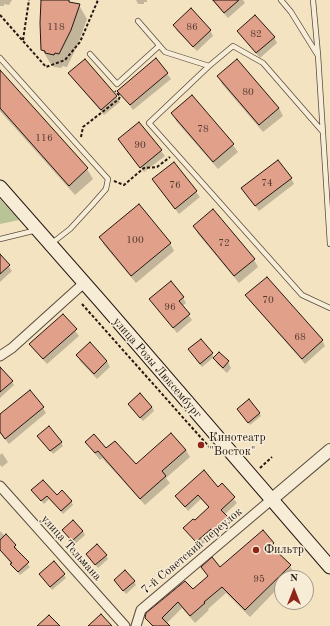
<!DOCTYPE html>
<html>
<head>
<meta charset="utf-8">
<style>
  body { margin:0 }
  #map { position:relative; width:330px; height:626px; overflow:hidden; background:#f3e3c1; font-family:"Old Standard TT",serif }
  canvas { display:block }
  .north { position:absolute; left:274px; top:570px; width:40px; height:40px; box-sizing:border-box; background:#f7edd7; border:1px solid #a39788; border-radius:50%; rotate:0deg; font-size:11px; font-weight:700; line-height:16px; text-align:center; color:#251711 }
  .north::after { content:''; display:block; margin:auto; width:14px; height:18px; background:#8f2418; clip-path:polygon(50% 0,100% 100%,50% 72%,0 100%) }
</style>
</head>
<body>
<div id="map">
<canvas width="330" height="626"></canvas>
<div class="north">N</div>
</div>
<script>
const ctx = document.querySelector('canvas').getContext('2d');
ctx.lineJoin = 'round';
function fillPath(path, color) { ctx.fillStyle = color; ctx.fill(path, 'evenodd'); }
const poly = rows => new Path2D(rows.map(r => 'M' + r).join(''));
function strokePath(path, color, width, dash) { ctx.strokeStyle = color; ctx.lineWidth = width; ctx.lineCap = dash ? 'butt' : 'round'; ctx.setLineDash(dash || []); ctx.stroke(path); }
function write(font, color, halo, rows, align = 'center') {
  ctx.font = font + ' "Old Standard TT",serif'; ctx.lineWidth = 3; ctx.setLineDash([]); ctx.textBaseline = 'middle'; ctx.strokeStyle = halo; ctx.fillStyle = color; for (const [text, x, y, turn = 0] of rows) {
    ctx.save(); ctx.translate(x, y); ctx.rotate((+turn || 0) * Math.PI / 180); ctx.textAlign = isNaN(turn) ? turn : align; if (halo) ctx.strokeText(text, 0, 0); ctx.fillText(text, 0, 0); ctx.restore();
  }
}
fillPath(poly([
  [0,199,19,220,0,224]
]), '#b8c495');
fillPath(poly([
  [0,0,12,0,9,5,4,4,4,6,0,6],
  [42,0,59,0,79,5,87,19,78,44,67,67,62,66,62,68,54,67,52,64,50,63,42,49],
  [136,0,147,0,147,2,144,2,144,4,138,4],
  [212,0,243,0,245,3,228,18],
  [174,25,210,30,213,36,197,51,177,31],
  [238,31,274,37,277,43,260,58,242,37],
  [156,59,171,79,133,110,119,91],
  [0,71,87,169,93,179,75,195,0,111],
  [69,73,116,96,120,102,104,115,73,79],
  [218,76,279,108,283,116,263,132,222,84],
  [192,96,233,145,238,152,218,169,176,121,172,113],
  [139,123,165,156,144,172,119,140],
  [174,163,200,197,179,214,153,180],
  [291,178,294,184,259,211,246,194],
  [194,226,254,260,258,267,239,283,198,234],
  [100,237,170,243,174,251,136,283,104,245],
  [0,255,12,271,0,282],
  [247,295,322,340,325,346,305,364,250,301],
  [183,298,186,303,182,306,192,320,177,333,150,299],
  [63,315,79,336,47,364,34,350,31,344],
  [90,344,107,361,110,367,97,379,80,361,77,355],
  [191,353,212,354,214,358,219,353,228,362,231,368,227,373,217,364,214,357,202,367],
  [0,371,12,382,14,385,0,398],
  [129,405,152,407,154,411,143,421],
  [43,408,46,413,9,444,0,433,0,415],
  [240,412,259,413,261,416,250,425],
  [171,434,186,450,190,457,166,478,170,483,145,505,102,458,100,460,91,449,87,442,106,450,136,466],
  [41,440,61,442,63,446,53,454],
  [2,453,8,462,2,467,0,465,0,455],
  [222,485,237,503,224,515,230,522,216,536,214,533,200,547,184,528,195,522,209,508,201,499,188,511,176,496,218,488],
  [35,494,57,496,71,501,73,505,63,514,49,499,44,504],
  [0,531,15,546,17,549,16,550,30,567,20,575,0,550],
  [83,531,85,535,75,544,66,534],
  [273,543,277,550,275,552,290,566,294,573,288,578,282,578,282,584,250,617,226,593,208,609,209,610,195,623,182,608,166,624,168,626,152,626,150,624,146,617,193,590,209,577,202,567,220,568],
  [87,554,106,555,108,559,98,568],
  [54,562,66,578,52,590,40,574],
  [115,580,134,581,136,585,126,594]
]), '#0003');
const building = poly([
  [41,0,69,0,69,2,80,4,71,30,59,54,55,53,54,55,45,53,45,51,41,50,40,23,41,0],
  [213,0,239,0,224,13,213,0],
  [191,8,211,30,193,47,173,25,191,8],
  [255,15,275,37,256,53,237,31,255,15],
  [156,58,168,73,130,105,117,91,156,58],
  [85,59,117,96,101,110,68,73,85,59],
  [237,59,279,108,259,125,217,76,237,59],
  [0,70,88,168,69,186,0,108,0,70],
  [192,95,234,144,213,162,171,113,192,95],
  [139,122,162,150,140,168,118,139,139,122],
  [278,160,292,178,255,206,241,188,278,160],
  [174,162,197,191,175,209,152,179,174,162],
  [139,204,171,243,131,276,99,237,139,204],
  [213,209,255,259,234,276,193,226,213,209],
  [0,254,10,265,0,274,0,254],
  [267,277,323,340,302,359,245,295,267,277],
  [171,281,184,297,179,301,190,314,173,328,149,299,171,281],
  [63,314,77,329,43,359,29,344,63,314],
  [201,339,213,353,200,364,188,349,201,339],
  [90,342,107,361,94,374,76,355,90,342],
  [219,352,229,361,223,368,213,358,219,352],
  [0,367,13,381,0,392,0,367],
  [30,390,44,407,5,439,0,432,0,414,30,390],
  [140,393,152,407,140,418,128,404,140,393],
  [249,399,260,413,248,423,237,409,249,399],
  [49,426,62,442,50,451,37,436,49,426],
  [171,433,186,450,162,471,166,476,140,499,98,451,95,453,85,442,94,434,106,448,115,441,136,464,171,433],
  [204,470,218,487,222,483,235,497,221,510,228,517,213,531,211,529,196,542,183,528,193,519,195,520,209,507,198,495,185,507,175,496,204,470],
  [43,480,57,495,62,490,72,501,61,511,47,496,41,501,31,490,43,480],
  [73,520,83,531,72,541,62,530,73,520],
  [263,530,274,543,271,546,291,565,245,610,222,587,204,602,205,603,190,616,178,602,162,618,170,626,153,626,145,618,146,613,185,581,193,589,208,576,201,567,212,557,220,567,263,530],
  [6,534,16,545,14,547,29,562,18,572,10,564,12,563,0,550,0,540,6,534],
  [97,544,107,555,95,565,86,554,97,544],
  [54,561,65,574,50,587,39,574,54,561],
  [125,570,135,581,123,591,114,580,125,570],
  [101,614,112,626,88,626,101,614],
  [49,615,60,626,37,626,49,615]
]);
fillPath(building, '#e1a08a');
strokePath(building, '#251711', 1);
const service = poly([
  [281,0,291,12,317,54],
  [313,0,318,55,330,244],
  [138,21,165,52,209,66,149,123,302,295,330,308],
  [90,54,117,84,159,46],
  [0,58,108,179,106,189,92,205,70,229,52,243],
  [209,66,233,46,263,63,323,132],
  [0,239,37,230]
]);
const minor = poly([
  [0,356,12,348,84,283],
  [0,486,125,626],
  [136,626,141,610,271,500]
]);
const tertiary = poly([
  [271,500,330,450]
]);
const secondary = poly([
  [0,187,102,303,330,567]
]);
strokePath(service, '#584a3d', 6);
strokePath(minor, '#584a3d', 11);
strokePath(tertiary, '#584a3d', 14);
strokePath(secondary, '#251711', 15);
strokePath(poly([
  [0,15,46,67,65,60,80,42,98,0],
  [23,40,29,0],
  [81,137,83,127,119,99,120,96,115,91],
  [114,181,124,185,144,168,157,167,170,157],
  [82,304,211,449],
  [260,468,272,457]
]), '#251711', 2, [3, 2]);
strokePath(service, '#f7edd7', 4.5);
strokePath(minor, '#f7edd7', 9);
strokePath(tertiary, '#f7edd7', 12);
strokePath(secondary, '#f7edd7', 13);
for (const [x, y, r, color] of [
  [201,445,4,"#8f2418"],
  [256,550,4,"#8f2418"]
]) { const dot = new Path2D(); dot.arc(x, y, r, 0, 2 * Math.PI); ctx.fillStyle = color; ctx.fill(dot); strokePath(dot, '#f7edd7', 1.5); }
write('10px', '#54392f', null, [
  ["118",56,27],
  ["86",192,27],
  ["82",256,34],
  ["80",248,92],
  ["78",203,129],
  ["116",44,138],
  ["90",140,145],
  ["74",267,183],
  ["76",175,185],
  ["100",135,240],
  ["72",224,243],
  ["70",268,300],
  ["96",170,307],
  ["68",300,337],
  ["95",259,579]
]);
write('12px', '#251711', '#f7edd7', [
  ["улица Розы Люксембург",157,368,49],
  ["улица Тельмана",71,548,48],
  ["7-й Советский переулок",192,551,-40]
]);
write('12px', '#251711', '#f7edd7', [
  ["Кинотеатр",209,438],
  ["\"Восток\"",209,452],
  ["Фильтр",264,550]
], 'left');
</script>
</body>
</html>
